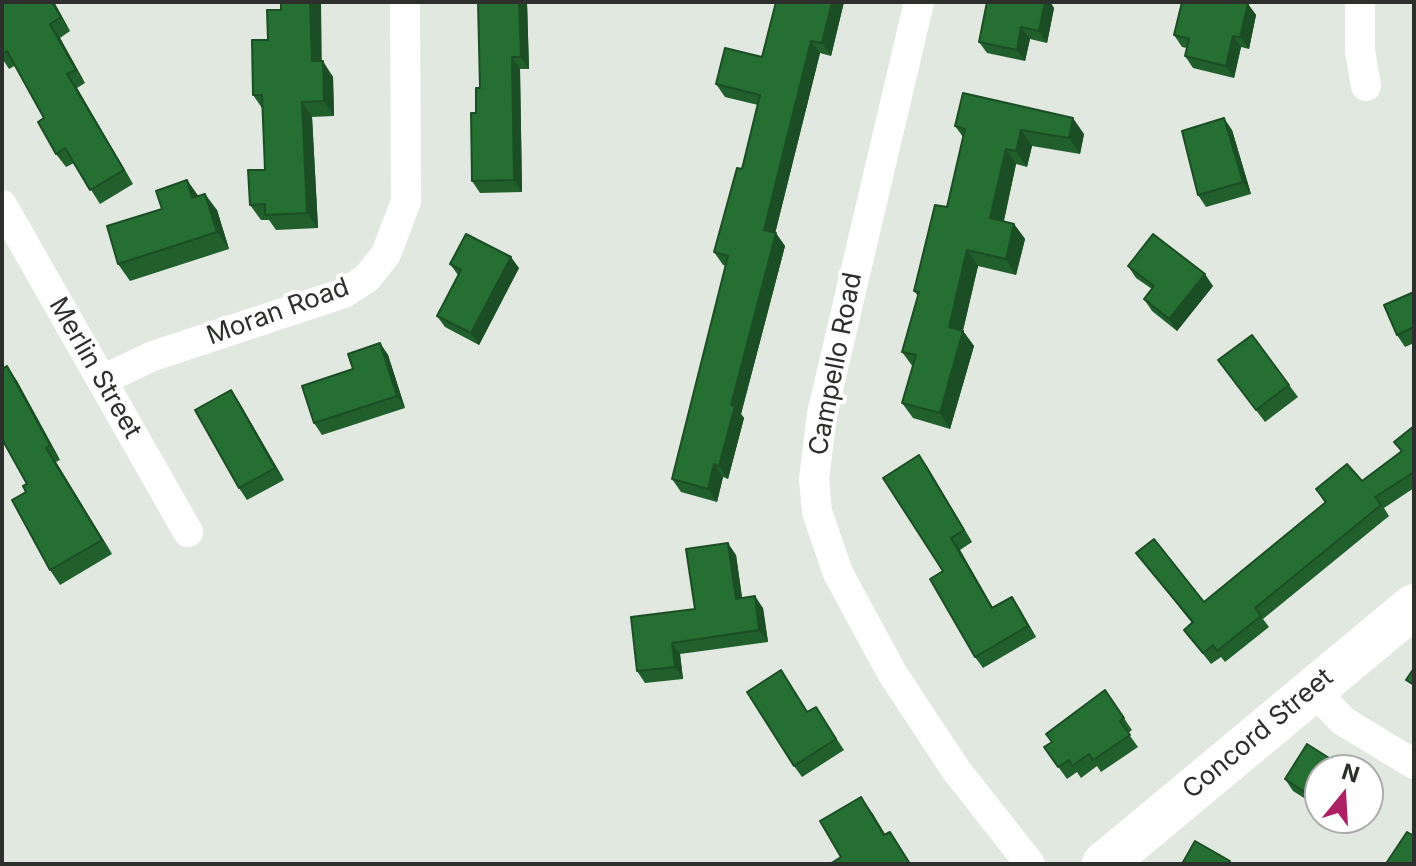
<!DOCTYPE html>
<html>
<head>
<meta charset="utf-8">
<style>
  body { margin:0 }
  #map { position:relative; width:1416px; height:866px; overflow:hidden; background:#e0e8e0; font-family:Inter,sans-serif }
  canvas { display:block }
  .frame { position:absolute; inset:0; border:4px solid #2c2f2c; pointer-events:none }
  .north { position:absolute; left:1304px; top:754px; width:80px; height:80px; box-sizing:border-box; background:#fff; border:2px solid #abacab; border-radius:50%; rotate:18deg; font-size:22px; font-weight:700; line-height:32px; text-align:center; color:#2c2f2c }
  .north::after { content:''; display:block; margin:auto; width:28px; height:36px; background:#ab2164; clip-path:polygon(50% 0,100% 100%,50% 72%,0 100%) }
</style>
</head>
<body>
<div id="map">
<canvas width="1416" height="866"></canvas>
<div class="frame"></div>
<div class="north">N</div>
</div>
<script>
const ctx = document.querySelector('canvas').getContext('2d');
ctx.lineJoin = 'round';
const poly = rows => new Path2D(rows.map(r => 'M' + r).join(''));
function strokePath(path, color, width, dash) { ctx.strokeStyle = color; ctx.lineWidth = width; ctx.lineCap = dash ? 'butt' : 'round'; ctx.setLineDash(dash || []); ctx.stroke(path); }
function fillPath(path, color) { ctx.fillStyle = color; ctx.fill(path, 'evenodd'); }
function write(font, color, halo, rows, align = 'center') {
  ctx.font = font + ' Inter,sans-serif'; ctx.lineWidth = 8; ctx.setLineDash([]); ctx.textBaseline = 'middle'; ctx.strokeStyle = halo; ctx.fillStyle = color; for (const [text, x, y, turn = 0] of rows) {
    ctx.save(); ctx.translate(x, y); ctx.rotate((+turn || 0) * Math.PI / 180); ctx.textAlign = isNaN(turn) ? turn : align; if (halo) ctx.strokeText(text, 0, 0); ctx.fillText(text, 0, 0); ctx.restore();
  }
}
strokePath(poly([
  [919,2,822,414,814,479,817,512,838,573,892,673,956,770,1030,864],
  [1360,2,1360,51,1366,86],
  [2,205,188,532],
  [102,380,153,356,344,293,367,278,386,254,406,201,405,2],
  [1312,689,1343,721,1414,764]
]), '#fff', 30);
strokePath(poly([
  [1104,864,1414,606]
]), '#fff', 44);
fillPath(poly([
  [2,2,54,2,70,31,60,38,85,83,77,88,133,184,100,204,74,163,66,167,56,154,44,118,16,65,9,69,2,58],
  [478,2,527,2,529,69,520,69,522,192,480,193,472,181,476,113,480,88],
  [844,2,831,56,820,53,775,233,785,246,741,414,744,418,728,479,723,477,717,502,681,492,672,479,726,266,723,265,714,252,742,169,758,105,725,97,716,84,762,57],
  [987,2,1050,2,1054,8,1047,43,1030,39,1025,61,987,53,979,42],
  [1248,4,1256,15,1249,49,1241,47,1234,78,1193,68,1185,56,1187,48,1182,47,1174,35],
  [281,10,333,77,334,116,312,117,318,228,276,230,269,220,261,220,250,205,265,170,262,108,253,95,268,40],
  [955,126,1084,134,1080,154,1032,146,1027,167,1016,164,1004,221,1014,224,1025,239,1016,275,978,266,963,331,974,346,950,429,913,418,902,403,913,367,902,352,918,296,914,291,947,207,963,137],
  [1232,130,1251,194,1206,207,1198,195],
  [187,180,198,196,217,210,229,249,130,281,118,264,162,209],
  [450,264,519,268,479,345,445,327,437,316,458,275],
  [1128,266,1213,286,1177,331,1152,311,1144,299,1152,289,1136,278],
  [1414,292,1414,343,1405,347,1397,335],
  [1252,335,1298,397,1265,422,1218,360],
  [380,343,388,355,405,408,322,435,314,423,353,369],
  [7,366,17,381,60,460,56,462,112,554,60,585,50,570,26,492,27,484],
  [231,390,239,402,284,480,247,500,239,488],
  [1414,426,1414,488,1384,508,1389,516,1263,619,1269,627,1225,662,1221,657,1211,664,1184,630,1192,623,1136,553,1204,602,1325,503,1316,489,1362,481,1401,451,1394,442],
  [919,455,972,542,960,550,993,608,1012,597,1036,637,983,668,975,657],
  [736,555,742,598,763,608,768,642,680,654,683,679,645,683,637,671,695,609],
  [781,670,808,712,816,707,844,750,802,777,794,766],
  [1105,690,1132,730,1128,733,1138,747,1101,772,1097,766,1081,778,1077,772,1067,779,1044,747,1052,742],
  [1320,770,1320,808,1293,791,1285,779],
  [1335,818,1360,818,1353,829]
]), '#215f2c');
fillPath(poly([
  [52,2,54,2,70,31,61,17],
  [310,2,321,2,322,77,312,61],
  [519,2,527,2,529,69,521,57],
  [832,2,844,2,831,56,822,43],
  [1045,2,1050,2,1054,8,1047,43,1039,31],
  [1248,4,1256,15,1249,49,1240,37],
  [50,24,60,38,85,83,76,70],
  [1021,27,1030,39,1025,61,1017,50],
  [1233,36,1241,47,1234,78,1226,66],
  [811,41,820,53,773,242,764,230],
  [512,57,520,69,522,192,514,180],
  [323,61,333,77,334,116,324,101],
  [67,74,77,88,133,184,124,170],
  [302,102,312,117,318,228,307,213],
  [1073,118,1084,134,1080,154,1069,138],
  [1224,118,1232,130,1251,194,1243,182],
  [1021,130,1032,146,1027,167,1016,151],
  [1006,149,1016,164,1001,233,990,218],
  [187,180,199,197,192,198],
  [205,194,217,210,229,249,217,232],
  [1014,224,1025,239,1016,275,1006,259],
  [776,233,785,246,741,414,744,418,728,479,719,466,731,405],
  [967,250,978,266,961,338,963,331,974,346,950,429,940,413,949,327],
  [511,257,519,268,479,345,471,333],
  [1205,274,1213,286,1177,331,1169,319],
  [380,343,388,355,405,408,397,396],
  [7,366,17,381,60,460,50,445],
  [231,390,239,402,284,480,275,468],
  [46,448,56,462,112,554,102,540],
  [919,455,927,466,972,542,964,530],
  [714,464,723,477,717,502,708,489],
  [951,538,960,550,1000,620,992,608],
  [728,543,736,555,744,611,736,599],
  [755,596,763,608,768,642,759,630],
  [1012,597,1020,609,1036,637,1028,626],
  [672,643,680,654,683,679,675,667],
  [1372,785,1380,797,1368,815,1368,791],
  [861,797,873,814,896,852,884,835],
  [1345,818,1360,818,1353,829]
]), '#1b4e24');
const building = poly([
  [2,2,52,2,61,17,50,24,76,70,67,74,124,170,90,190,65,148,56,154,38,122,44,118,7,51,2,54,2,2],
  [281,2,310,2,312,61,323,61,324,101,302,102,307,213,265,215,265,204,250,205,248,170,265,170,262,95,253,95,252,40,268,40,267,10,281,10,281,2],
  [478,2,519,2,521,57,512,57,514,180,472,181,471,113,476,113,476,88,480,88,478,2],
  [776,2,832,2,822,43,811,41,764,230,776,233,731,405,735,406,719,466,714,464,708,489,672,479,728,256,714,252,737,168,742,169,760,95,716,84,725,48,762,57,776,2],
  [987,2,1045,2,1039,31,1021,27,1017,50,979,42,987,2],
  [1182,2,1242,2,1248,4,1240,37,1233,36,1226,66,1185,56,1189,39,1174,35,1182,2],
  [963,93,1073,118,1069,138,1021,130,1016,151,1006,149,990,218,1014,224,1006,259,967,250,949,327,963,331,940,413,902,403,916,355,902,352,919,292,914,291,935,205,947,207,965,129,955,126,963,93],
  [1224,118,1243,182,1198,195,1182,131,1224,118],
  [187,180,192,198,205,194,217,232,118,264,107,226,162,209,156,191,187,180],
  [466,234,511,257,471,333,437,316,461,270,450,264,466,234],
  [1153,234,1205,274,1169,319,1144,299,1154,286,1128,266,1153,234],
  [1414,292,1414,327,1397,335,1384,305,1414,292],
  [1252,335,1289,385,1256,410,1218,360,1252,335],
  [380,343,397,396,314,423,302,386,353,369,348,354,380,343],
  [7,366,50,445,46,448,102,540,50,570,12,500,26,492,23,486,27,484,2,439,2,369,7,366],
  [231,390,275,468,239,488,195,410,231,390],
  [1414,426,1414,472,1375,497,1381,505,1255,608,1261,616,1217,651,1213,645,1203,653,1184,630,1193,622,1136,553,1154,539,1204,602,1326,502,1316,489,1347,464,1362,481,1402,451,1394,442,1414,426],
  [919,455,964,530,951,538,992,608,1012,597,1028,626,975,657,930,579,943,571,883,478,919,455],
  [728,543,736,599,755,596,759,630,672,643,675,667,637,671,631,617,695,609,686,549,728,543],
  [1414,668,1414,685,1406,680,1414,668],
  [781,670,807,712,816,707,836,739,794,766,747,692,781,670],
  [1105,690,1124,718,1120,721,1130,735,1093,760,1089,754,1072,766,1069,760,1058,767,1044,747,1052,742,1046,734,1105,690],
  [1307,744,1348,770,1320,770,1320,802,1285,779,1307,744],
  [861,797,884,835,890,832,910,864,830,864,841,857,820,821,861,797],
  [1407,832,1414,836,1414,864,1390,864,1387,862,1407,832],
  [1195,841,1230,861,1229,864,1182,864,1195,841]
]);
fillPath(building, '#266f33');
strokePath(building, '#1b4e24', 2);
write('26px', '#2c2f2c', '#fff', [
  ["Moran Road",278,312,-20],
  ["Campello Road",836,364,-79],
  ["Merlin Street",95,368,60],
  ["Concord Street",1258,734,-40]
]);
</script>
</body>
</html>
